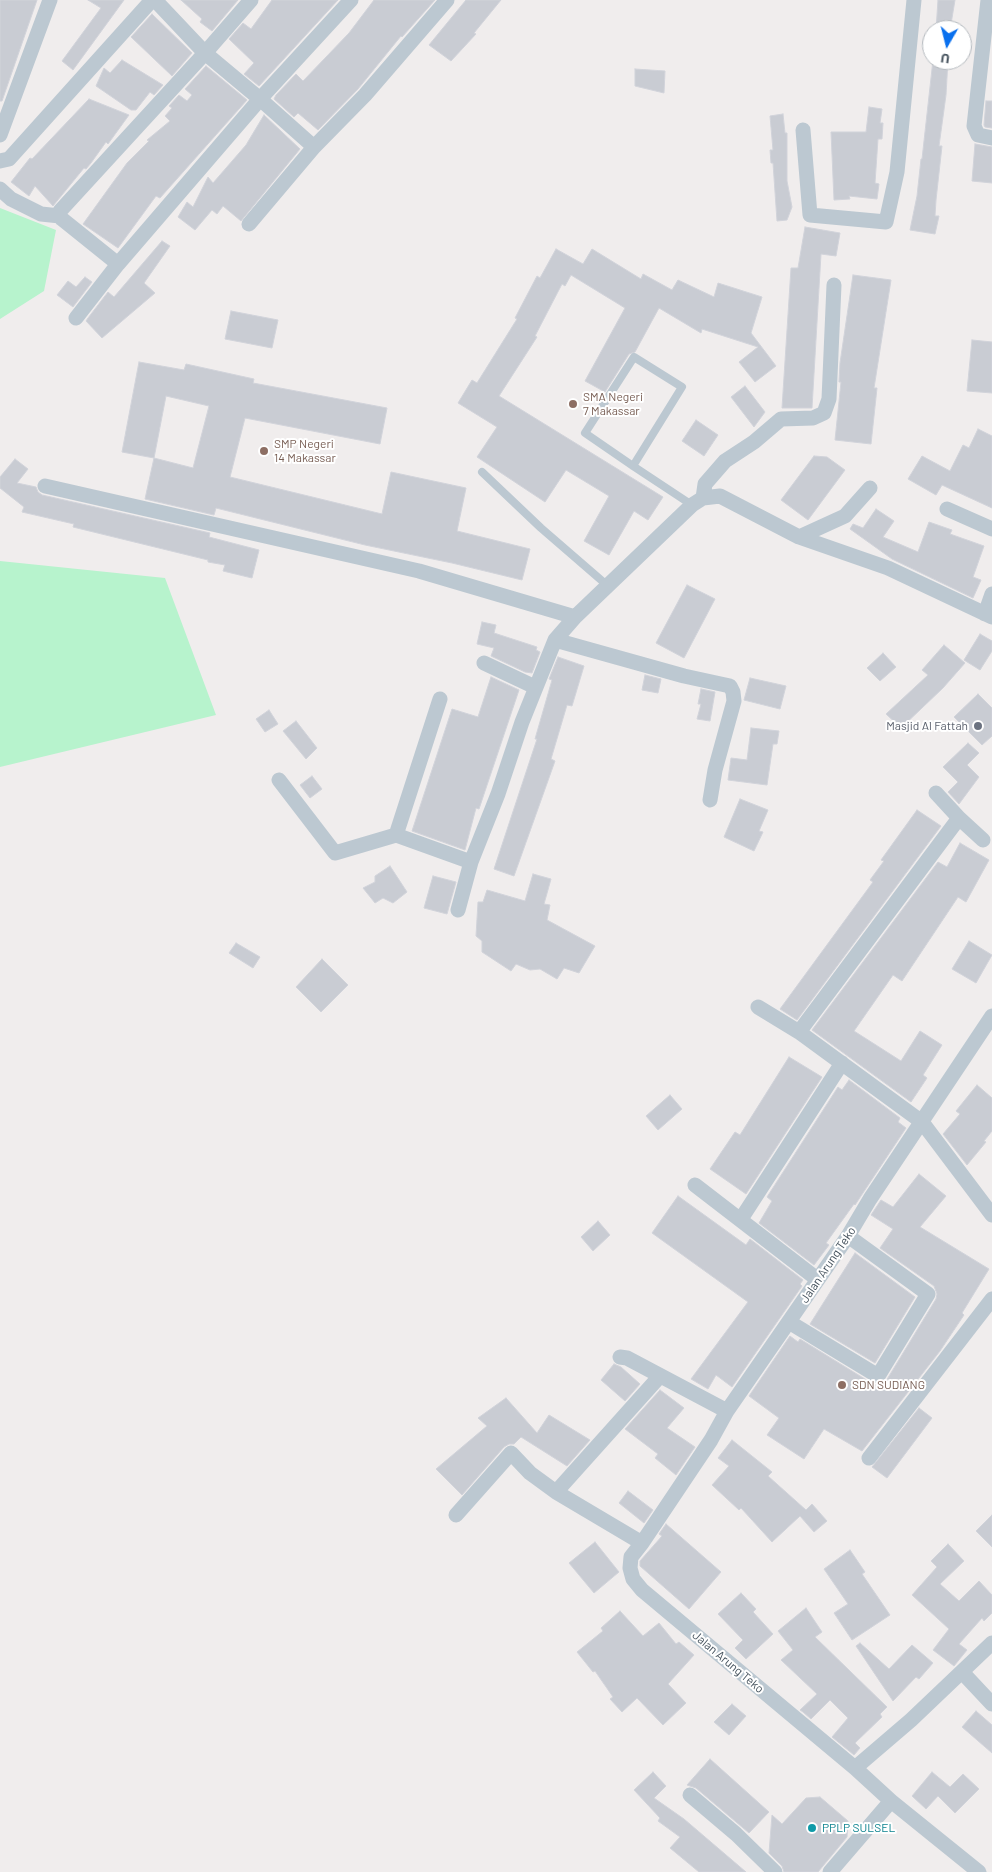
<!DOCTYPE html>
<html>
<head>
<meta charset="utf-8">
<style>
  body { margin:0 }
  #map { position:relative; width:992px; height:1872px; overflow:hidden; background:#f0eded; font-family:Barlow,sans-serif }
  canvas { display:block }
  .north { position:absolute; left:922px; top:20px; width:50px; height:50px; box-sizing:border-box; background:#fff; border:1px solid #b4b9be; border-radius:50%; rotate:188deg; font-size:14px; font-weight:700; line-height:20px; text-align:center; color:#44515c }
  .north::after { content:''; display:block; margin:auto; width:18px; height:22px; background:#0970ee; clip-path:polygon(50% 0,100% 100%,50% 72%,0 100%) }
</style>
</head>
<body>
<div id="map">
<canvas width="992" height="1872"></canvas>
<div class="north">U</div>
</div>
<script>
const ctx = document.querySelector('canvas').getContext('2d');
ctx.lineJoin = 'round';
function fillPath(path, color) { ctx.fillStyle = color; ctx.fill(path, 'evenodd'); }
const poly = rows => new Path2D(rows.map(r => 'M' + r).join(''));
function strokePath(path, color, width, dash) { ctx.strokeStyle = color; ctx.lineWidth = width; ctx.lineCap = dash ? 'butt' : 'round'; ctx.setLineDash(dash || []); ctx.stroke(path); }
function write(font, color, halo, rows, align = 'center') {
  ctx.font = font + ' Barlow,sans-serif'; ctx.lineWidth = 4; ctx.setLineDash([]); ctx.textBaseline = 'middle'; ctx.strokeStyle = halo; ctx.fillStyle = color; for (const [text, x, y, turn = 0] of rows) {
    ctx.save(); ctx.translate(x, y); ctx.rotate((+turn || 0) * Math.PI / 180); ctx.textAlign = isNaN(turn) ? turn : align; if (halo) ctx.strokeText(text, 0, 0); ctx.fillText(text, 0, 0); ctx.restore();
  }
}
fillPath(poly([
  [0,208,56,230,44,291,0,319],
  [0,561,165,578,216,715,0,767]
]), '#b7f3cd');
const building = poly([
  [0,0,37,0,2,101,0,101,0,0],
  [88,0,124,0,73,70,62,61,101,8,88,0],
  [181,0,238,0,212,31,200,22,202,19,181,0],
  [272,0,338,0,259,86,244,74,254,63,229,39,243,23,251,29,272,0],
  [374,0,435,0,402,37,401,36,358,89,318,130,298,113,294,117,274,99,276,95,296,74,303,81,349,33,374,0],
  [466,0,501,0,474,33,476,34,451,61,429,45,466,0],
  [938,0,955,0,950,30,936,30,938,0],
  [152,14,192,53,172,76,131,37,152,14],
  [122,60,163,85,154,95,150,92,136,110,131,110,96,86,104,68,110,73,122,60],
  [933,60,948,60,946,95,939,146,942,146,936,200,935,216,939,216,935,234,910,230,917,196,921,159,922,159,933,60],
  [206,66,247,100,160,198,156,196,118,248,83,224,127,163,149,141,147,140,170,121,165,116,172,108,169,106,179,95,187,101,192,95,185,89,206,66],
  [635,69,665,71,664,93,635,86,635,69],
  [89,99,129,115,108,144,106,142,91,163,86,169,84,168,53,206,35,186,29,196,11,182,30,158,32,159,89,99],
  [986,101,992,101,992,128,985,127,984,125,986,101],
  [869,107,882,109,880,123,883,123,882,139,878,139,875,183,879,184,877,199,849,196,850,199,834,200,831,132,866,132,869,107],
  [783,114,785,133,787,133,787,181,792,207,787,220,777,221,773,163,771,163,770,150,773,150,770,116,783,114],
  [264,115,300,149,241,221,223,206,217,214,212,210,195,230,178,217,187,202,193,207,208,177,213,183,246,145,264,115],
  [975,144,992,147,992,183,972,181,975,144],
  [805,227,840,233,836,256,821,254,812,408,782,408,791,268,798,268,805,227],
  [162,241,170,246,144,283,155,293,102,338,86,321,88,318,108,292,114,297,162,241],
  [556,249,583,264,592,249,641,279,643,274,672,290,678,280,714,297,718,283,762,297,751,333,776,366,755,382,739,362,758,347,702,329,701,333,659,308,635,352,629,354,605,392,585,381,625,308,571,275,565,286,562,284,535,336,537,337,499,396,663,497,648,520,634,511,609,555,584,541,609,496,566,470,545,502,477,457,497,427,458,403,472,380,477,383,517,319,515,318,537,276,540,278,556,249],
  [853,275,891,280,874,388,877,388,871,444,835,440,841,382,839,382,840,363,853,275],
  [85,277,92,282,73,307,57,295,68,281,76,287,85,277],
  [231,311,278,320,272,348,225,339,231,311],
  [972,340,992,342,992,393,967,391,972,340],
  [139,362,184,370,186,364,254,379,253,383,387,408,380,444,245,418,230,477,382,514,391,472,466,488,457,531,530,549,522,580,452,563,365,545,216,508,214,515,145,499,154,458,122,452,139,362],
  [166,396,209,406,193,468,154,458,166,396],
  [745,386,765,412,754,427,731,397,745,386],
  [696,420,718,435,704,456,682,441,696,420],
  [978,429,992,436,992,508,942,485,936,495,908,479,922,456,950,471,963,445,969,448,978,429],
  [814,456,827,457,845,470,808,520,781,500,814,456],
  [15,459,28,469,17,483,36,487,38,492,42,495,210,533,209,537,259,550,252,578,223,571,225,565,208,562,208,560,73,527,74,524,22,512,24,507,0,488,0,477,15,459],
  [876,509,894,521,883,537,918,552,929,522,952,530,950,534,984,546,973,577,981,580,973,598,892,559,850,529,853,524,863,528,876,509],
  [687,585,715,599,684,658,656,643,687,585],
  [482,622,496,625,494,633,537,647,536,650,540,652,532,673,525,672,491,656,494,648,477,644,482,622],
  [980,634,992,641,992,651,980,670,964,660,980,634],
  [944,645,965,663,943,688,901,728,886,714,928,675,922,670,944,645],
  [883,653,896,667,880,681,867,668,883,653],
  [558,657,584,666,572,706,567,705,551,759,555,761,514,876,494,869,537,739,535,739,552,680,549,679,558,657],
  [645,675,661,679,658,693,642,690,645,675],
  [491,677,519,690,479,809,476,808,465,850,412,831,452,709,478,717,491,677],
  [750,678,786,686,780,709,744,700,750,678],
  [701,689,715,692,710,721,697,719,701,704,698,704,701,689],
  [978,694,992,708,992,736,982,745,954,717,978,694],
  [269,710,278,724,265,732,256,719,269,710],
  [296,721,317,748,306,759,283,731,296,721],
  [751,728,779,731,777,744,773,744,767,785,728,780,731,758,747,760,751,728],
  [968,743,979,753,967,765,979,777,959,804,948,792,958,782,943,767,968,743],
  [312,776,322,789,310,798,300,785,312,776],
  [740,799,768,810,759,831,763,832,754,851,724,837,740,799],
  [917,810,941,826,797,1020,780,1009,873,882,870,880,884,861,881,860,917,810],
  [960,843,989,860,966,902,958,897,902,981,893,975,854,1031,901,1061,920,1031,942,1045,923,1075,927,1078,911,1102,812,1030,938,862,947,867,960,843],
  [390,866,407,892,393,903,383,898,375,903,363,888,375,882,375,876,390,866],
  [533,874,551,879,544,904,550,905,547,920,595,946,579,973,564,968,557,979,540,969,530,970,516,964,511,971,482,952,482,941,476,936,478,902,483,902,487,890,525,901,533,874],
  [433,876,456,882,447,914,424,908,433,876],
  [969,941,992,955,976,983,952,969,969,941],
  [236,943,260,957,253,968,229,953,236,943],
  [322,959,348,985,321,1012,296,987,322,959],
  [789,1057,822,1077,746,1194,710,1169,735,1132,740,1135,789,1057],
  [849,1080,900,1118,898,1122,906,1128,855,1205,854,1204,826,1243,829,1245,814,1265,759,1223,772,1201,767,1197,838,1087,842,1090,849,1080],
  [977,1085,992,1098,992,1131,984,1141,986,1142,967,1165,943,1134,960,1114,956,1111,977,1085],
  [670,1095,682,1109,658,1130,646,1116,670,1095],
  [919,1174,946,1196,920,1227,989,1269,962,1313,964,1315,940,1351,862,1451,824,1429,804,1459,767,1435,779,1418,749,1396,790,1336,798,1342,800,1339,873,1384,878,1385,886,1381,936,1299,937,1294,934,1286,880,1248,893,1229,871,1215,881,1200,893,1207,919,1174],
  [678,1196,746,1245,750,1239,803,1280,800,1284,802,1286,732,1387,716,1375,708,1389,691,1379,748,1302,652,1233,678,1196],
  [598,1221,610,1235,593,1251,581,1237,598,1221],
  [855,1253,915,1297,875,1363,810,1324,855,1253],
  [614,1364,621,1367,640,1384,625,1401,601,1380,614,1364],
  [660,1390,684,1408,667,1428,695,1447,676,1475,655,1458,658,1454,625,1429,660,1390],
  [506,1398,537,1433,549,1415,590,1440,567,1466,521,1437,514,1444,509,1444,504,1447,462,1495,436,1469,487,1426,478,1418,506,1398],
  [919,1408,932,1418,887,1478,872,1467,919,1408],
  [732,1440,772,1472,768,1476,806,1510,812,1504,827,1521,814,1532,800,1516,772,1542,741,1508,739,1510,712,1485,729,1466,718,1458,732,1440],
  [628,1491,653,1510,644,1523,619,1503,628,1491],
  [992,1515,992,1547,976,1531,992,1515],
  [666,1524,721,1572,689,1609,640,1566,640,1561,662,1536,659,1534,666,1524],
  [595,1542,619,1572,594,1593,569,1563,595,1542],
  [948,1544,964,1561,940,1584,959,1601,979,1581,992,1595,992,1613,984,1621,982,1618,959,1644,967,1650,954,1666,933,1650,949,1629,912,1595,937,1567,931,1561,948,1544],
  [850,1550,865,1572,862,1574,890,1615,852,1640,834,1613,848,1604,824,1569,850,1550],
  [741,1593,756,1609,753,1612,773,1634,746,1659,735,1648,743,1640,718,1614,741,1593],
  [806,1608,822,1632,815,1637,887,1707,880,1714,882,1717,855,1743,860,1748,854,1755,832,1737,848,1718,830,1700,811,1719,803,1712,800,1710,817,1694,781,1660,793,1650,778,1631,806,1608],
  [620,1611,643,1636,659,1623,676,1644,679,1642,694,1655,668,1684,686,1703,663,1725,637,1698,622,1712,610,1699,613,1697,595,1671,593,1672,577,1652,603,1631,601,1628,620,1611],
  [860,1643,889,1669,912,1645,933,1663,919,1679,916,1677,893,1701,856,1646,860,1643],
  [732,1704,746,1716,729,1735,714,1722,732,1704],
  [976,1711,992,1725,992,1753,962,1727,976,1711],
  [710,1759,769,1812,749,1833,696,1788,687,1785,710,1759],
  [653,1772,666,1786,654,1798,684,1819,746,1872,699,1872,670,1848,680,1837,658,1821,660,1818,634,1790,653,1772],
  [932,1772,950,1787,963,1774,979,1789,955,1813,938,1796,926,1809,912,1796,932,1772],
  [820,1797,848,1821,847,1837,818,1872,784,1872,782,1866,769,1853,772,1815,782,1824,806,1798,820,1797]
]);
fillPath(building, '#c9ccd3');
strokePath(building, '#d1d3da', 1);
strokePath(poly([
  [633,466,682,387,634,357,585,433,633,466,692,505],
  [482,472,541,528,608,586]
]), '#bcc8d1', 8);
strokePath(poly([
  [155,0,205,53,251,0],
  [351,0,260,99,118,264,62,219,60,216,60,211,205,53,260,99,314,147,365,95,447,0],
  [988,0,974,126,978,135,992,138],
  [803,130,810,215,886,222,897,172,914,0],
  [0,135,50,0],
  [0,161,9,159,152,0],
  [0,189,11,199,41,214,60,216],
  [249,224,314,147],
  [76,318,118,264],
  [45,486,419,571,575,617],
  [703,498,705,484,725,461,754,442,781,419,813,418,824,413,829,399,834,285],
  [947,509,992,529],
  [799,537,845,516,870,488],
  [985,614,992,594],
  [555,640,684,676,730,686,733,692,734,701,715,770,710,800],
  [484,663,535,687],
  [279,780,335,853,396,835,471,862],
  [936,793,959,818,799,1032,922,1122,992,1215],
  [959,818,983,840],
  [396,835,440,699],
  [458,910,471,862,498,794,522,722,555,640,575,617,692,505,703,498,720,496,799,537,888,568,992,617],
  [758,1007,799,1032],
  [695,1185,817,1279],
  [741,1219,842,1063],
  [789,1322,878,1376,928,1294,848,1236],
  [620,1357,627,1358,727,1411,848,1236,870,1199,992,1016],
  [869,1458,992,1299],
  [556,1492,660,1376],
  [456,1515,511,1453,530,1473,556,1492,642,1543,631,1557,630,1568,633,1579,642,1590,855,1768,891,1801,979,1872],
  [642,1543,711,1440,727,1411],
  [962,1672,992,1704],
  [855,1768,911,1720,992,1643],
  [690,1795,736,1834,775,1872],
  [830,1872,891,1801]
]), '#bcc8d1', 15);
for (const [x, y, r, color] of [
  [573,404,5,"#8d6e63"],
  [264,451,5,"#8d6e63"],
  [978,726,5,"#6b7280"],
  [842,1385,5,"#8d6e63"],
  [812,1828,5,"#0f9aa8"]
]) { const dot = new Path2D(); dot.arc(x, y, r, 0, 2 * Math.PI); ctx.fillStyle = color; ctx.fill(dot); strokePath(dot, '#fff', 2); }
write('12px', '#785e54', '#fff', [
  ["SMA Negeri",583,397],
  ["7 Makassar",583,411],
  ["SMP Negeri",274,444],
  ["14 Makassar",274,458],
  ["SDN SUDIANG",852,1385]
], 'left');
write('12px', '#5b616d', '#fff', [
  ["Masjid Al Fattah",968,726]
], 'right');
write('12px', '#44515c', '#fff', [
  ["Jalan Arung Teko",828,1265,-56],
  ["Jalan Arung Teko",728,1662,40]
]);
write('12px', '#0d838f', '#fff', [
  ["PPLP SULSEL",822,1828]
], 'left');
</script>
</body>
</html>
